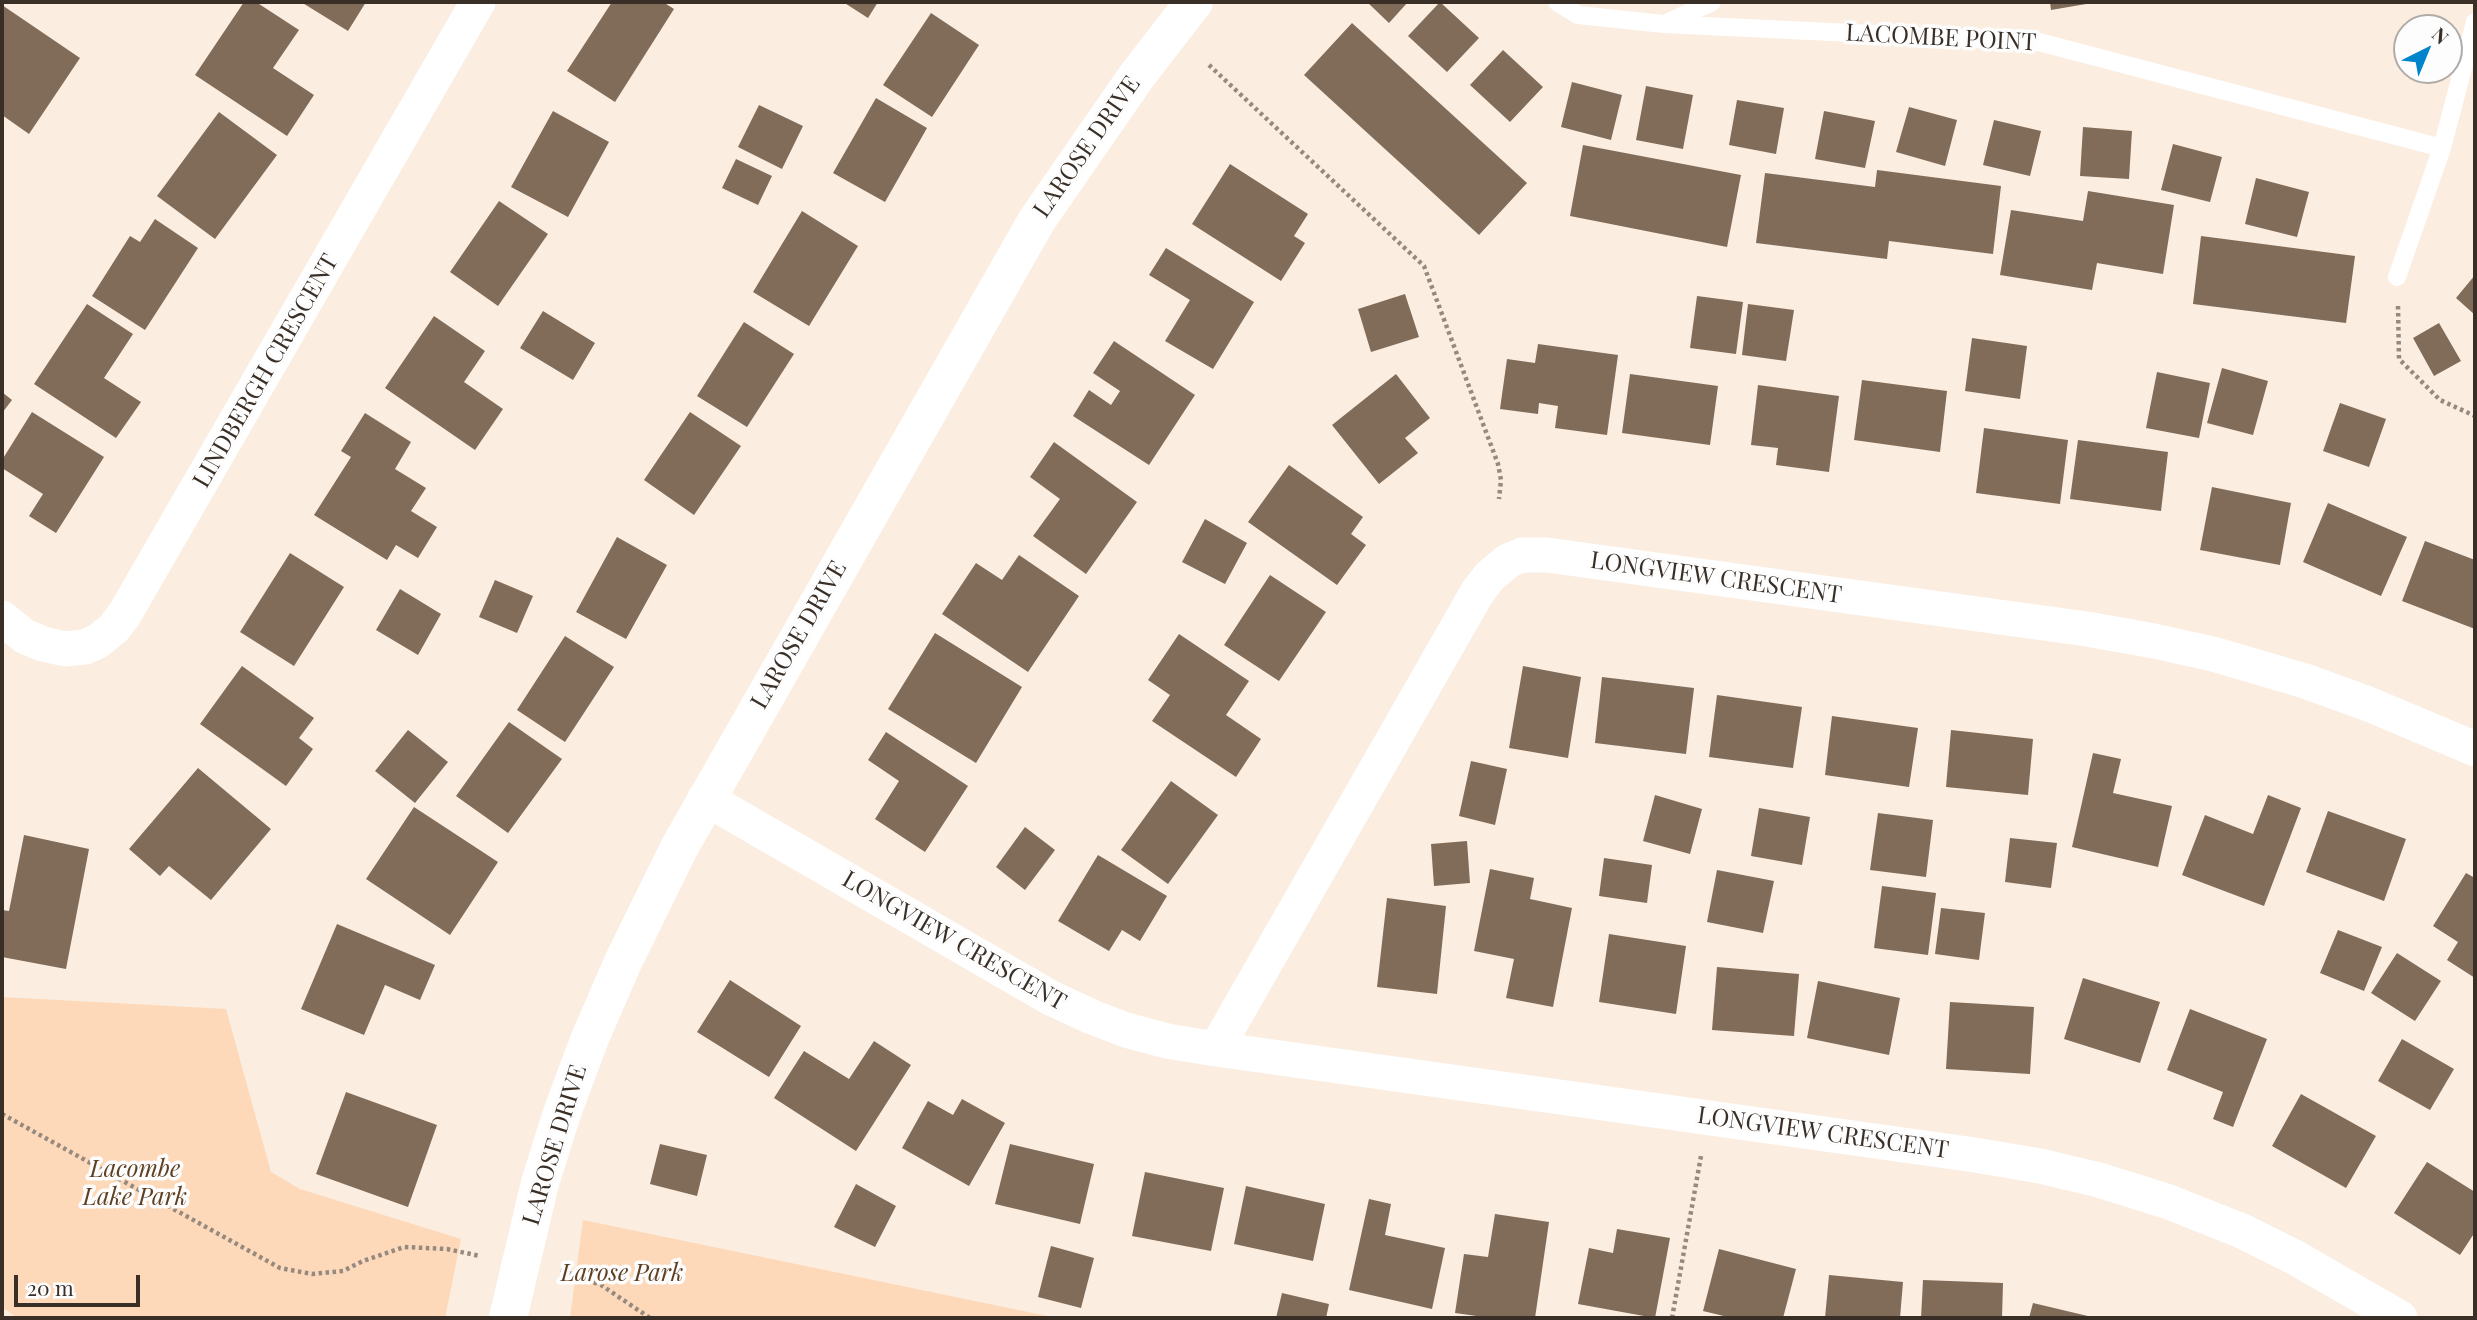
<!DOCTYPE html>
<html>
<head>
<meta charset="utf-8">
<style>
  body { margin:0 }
  #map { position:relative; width:2477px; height:1320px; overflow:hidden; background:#fbede0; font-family:"Playfair Display",serif }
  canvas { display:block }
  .frame { position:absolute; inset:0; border:4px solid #392f27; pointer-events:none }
  .north { position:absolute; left:2393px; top:14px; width:70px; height:70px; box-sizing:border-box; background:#fdfdfd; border:2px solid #afaba7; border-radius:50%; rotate:43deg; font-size:19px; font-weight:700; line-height:28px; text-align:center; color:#392f27 }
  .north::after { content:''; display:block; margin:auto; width:24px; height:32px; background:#0084cb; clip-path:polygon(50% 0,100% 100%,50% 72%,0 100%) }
  .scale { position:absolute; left:14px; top:1275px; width:126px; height:32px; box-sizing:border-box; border:4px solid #392f27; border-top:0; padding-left:9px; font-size:21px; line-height:24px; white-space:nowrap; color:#392f27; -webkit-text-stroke:5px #fdfdfd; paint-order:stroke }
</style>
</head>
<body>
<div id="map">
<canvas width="2477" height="1320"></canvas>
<div class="frame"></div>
<div class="north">N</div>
<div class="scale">20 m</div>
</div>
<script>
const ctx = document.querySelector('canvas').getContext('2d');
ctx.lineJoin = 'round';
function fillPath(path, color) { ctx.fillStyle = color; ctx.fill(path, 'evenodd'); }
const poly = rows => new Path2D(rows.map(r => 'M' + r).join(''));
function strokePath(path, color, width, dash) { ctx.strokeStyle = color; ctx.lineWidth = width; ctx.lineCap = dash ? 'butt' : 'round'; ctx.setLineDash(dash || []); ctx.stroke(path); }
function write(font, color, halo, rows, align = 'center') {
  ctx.font = font + ' "Playfair Display",serif'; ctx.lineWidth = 7; ctx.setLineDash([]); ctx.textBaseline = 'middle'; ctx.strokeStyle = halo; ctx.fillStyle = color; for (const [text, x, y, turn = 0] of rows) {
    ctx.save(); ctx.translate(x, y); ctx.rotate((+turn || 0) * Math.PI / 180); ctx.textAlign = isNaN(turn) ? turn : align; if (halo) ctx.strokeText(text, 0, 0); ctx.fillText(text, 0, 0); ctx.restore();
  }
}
fillPath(poly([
  [2,997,226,1009,271,1172,300,1189,461,1239,445,1318,17,1318,2,1307],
  [583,1220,1057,1318,570,1318]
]), '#fdd9b9');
fillPath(poly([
  [244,2,256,2,299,30,273,68,314,95,287,136,195,75],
  [301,2,366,2,348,31],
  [612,2,663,2,674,9,615,102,567,71],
  [843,2,878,2,868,18],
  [1367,2,1408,2,1389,23],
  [1440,2,1479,38,1447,72,1408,36],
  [2050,2,2092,2,2092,3,2051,10],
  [2,5,80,58,29,134,2,115],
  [931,13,979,45,932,117,883,85],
  [1352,23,1527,183,1479,235,1304,75],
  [1503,50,1543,87,1510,122,1470,85],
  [1572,82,1622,95,1611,140,1561,127],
  [1646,86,1693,95,1683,149,1636,140],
  [876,98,927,128,885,202,833,173],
  [1737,100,1784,108,1776,154,1729,145],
  [759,105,803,126,782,169,738,147],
  [1909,107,1957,120,1945,166,1896,152],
  [553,111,609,142,568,217,511,187],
  [1824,111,1875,121,1865,168,1815,159],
  [219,112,277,155,215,239,157,196],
  [1994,120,2041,131,2030,176,1983,165],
  [2083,127,2132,131,2129,179,2080,176],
  [2173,144,2222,157,2210,202,2161,190],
  [1583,145,1741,175,1727,247,1570,216],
  [736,159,772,176,758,205,722,188],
  [1230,164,1308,214,1294,236,1305,243,1281,281,1192,224],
  [1877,170,2001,186,1993,254,1889,241,1887,259,1756,243,1765,173,1875,187],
  [2256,178,2309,192,2297,237,2245,224],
  [2088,191,2174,205,2163,274,2097,263,2092,290,2000,275,2011,210,2083,221],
  [499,201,548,234,498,306,450,272],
  [802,211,858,246,809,326,753,292],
  [155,219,198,248,145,330,92,296,130,236,140,242],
  [2201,236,2355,256,2346,323,2193,304],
  [1166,248,1254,302,1213,369,1165,341,1190,300,1149,275],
  [2475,275,2475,315,2456,298],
  [1405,294,1419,337,1371,352,1358,309],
  [1697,296,1743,302,1736,354,1690,348],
  [87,304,133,334,104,378,141,402,116,438,34,384],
  [1748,304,1794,310,1786,361,1742,355],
  [543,311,595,343,573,380,520,348],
  [434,316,485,351,464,382,503,409,475,450,385,388],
  [744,322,794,354,747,427,697,396],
  [2439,323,2461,361,2434,376,2413,338],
  [1972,338,2027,346,2020,399,1965,391],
  [1114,341,1195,395,1149,465,1073,416,1089,390,1111,405,1120,391,1093,373],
  [1538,344,1618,355,1607,435,1555,428,1558,406,1539,403,1538,414,1500,409,1507,359,1535,363],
  [2222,368,2268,381,2253,435,2207,423],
  [2157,372,2210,383,2199,438,2146,428],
  [1396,374,1430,418,1405,438,1418,453,1379,484,1332,425],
  [1630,374,1718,386,1710,445,1622,433],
  [1862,380,1947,391,1940,452,1854,440],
  [1758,385,1839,396,1829,472,1776,465,1778,448,1751,445],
  [2,392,12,400,2,413],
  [2340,403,2386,419,2369,467,2323,451],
  [32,412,104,457,56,533,29,516,43,494,2,468,2,460],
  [690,412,741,446,694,515,644,480],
  [365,413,411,442,395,469,426,488,411,511,437,527,418,558,396,545,387,560,314,515,351,457,341,451],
  [1984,428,2068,440,2060,504,1976,493],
  [2078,440,2168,452,2161,511,2070,499],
  [1054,442,1137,502,1086,574,1033,536,1060,499,1030,477],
  [1289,465,1363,517,1351,534,1366,545,1337,585,1248,522],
  [2212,487,2291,503,2280,565,2200,550],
  [2328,503,2407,537,2381,596,2303,562],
  [1205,519,1247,543,1225,584,1182,562],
  [617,537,667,565,626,639,576,612],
  [2425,541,2475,560,2475,629,2402,601],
  [290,553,344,587,294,666,240,632],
  [1019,555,1079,596,1028,672,942,614,976,563,1002,580],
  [1270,575,1326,612,1279,681,1224,645],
  [495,580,533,596,517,633,479,617],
  [400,589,441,614,418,655,376,630],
  [935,633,1022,687,976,763,888,709],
  [1179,634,1249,681,1226,715,1261,739,1236,777,1152,721,1170,695,1148,680],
  [565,636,614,667,565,742,517,710],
  [242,666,314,718,299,738,313,749,286,786,200,724],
  [1523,666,1581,677,1568,758,1509,748],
  [1602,677,1694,688,1686,754,1595,743],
  [1717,695,1802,707,1793,768,1709,757],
  [1832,716,1918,728,1909,787,1825,775],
  [509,722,562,759,508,833,456,796],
  [408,730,448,762,415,803,375,771],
  [1951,730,2033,739,2028,795,1946,787],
  [886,732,968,786,925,852,875,819,899,781,868,760],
  [2093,753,2121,759,2113,793,2172,806,2158,867,2072,847],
  [1471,761,1507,769,1495,825,1459,816],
  [198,768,271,829,211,900,169,866,160,876,129,849],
  [1171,781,1218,815,1168,884,1121,850],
  [1655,795,1702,809,1690,854,1643,841],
  [2268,795,2301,808,2264,906,2182,875,2205,815,2253,834],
  [414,807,498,862,450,935,366,879],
  [1759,808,1810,817,1802,865,1751,856],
  [2328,811,2406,839,2384,901,2306,872],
  [1878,813,1933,820,1926,877,1870,870],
  [1025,827,1055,850,1025,890,996,867],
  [24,835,89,849,66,969,2,957,2,910,9,911],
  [2010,838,2057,843,2051,888,2005,882],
  [1467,841,1470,883,1434,886,1431,844],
  [1098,855,1167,896,1140,941,1122,930,1109,951,1058,921],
  [1604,858,1652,865,1647,903,1599,896],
  [1490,869,1534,878,1530,899,1572,908,1553,1007,1506,998,1514,959,1474,951],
  [1717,870,1774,881,1763,933,1707,922],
  [2466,873,2475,878,2475,978,2447,960,2458,942,2433,926],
  [1882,886,1936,893,1928,955,1874,948],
  [1387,898,1446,906,1437,994,1377,987],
  [1941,908,1985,913,1979,960,1935,954],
  [337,924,435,965,420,1000,385,985,364,1035,301,1009],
  [2338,930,2382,947,2364,991,2320,973],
  [1609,934,1686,946,1676,1014,1599,1002],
  [2397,953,2441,981,2415,1021,2371,993],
  [1717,967,1799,974,1794,1036,1712,1030],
  [2083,978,2160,1002,2140,1063,2064,1039],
  [730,980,801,1026,769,1077,697,1032],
  [1818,981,1900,998,1889,1055,1807,1038],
  [1950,1002,2034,1007,2030,1074,1946,1069],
  [2190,1009,2267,1039,2233,1127,2213,1119,2223,1092,2167,1070],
  [2402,1039,2454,1069,2430,1110,2378,1081],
  [874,1041,911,1065,856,1151,774,1098,804,1051,849,1079],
  [346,1092,437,1125,408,1207,316,1174],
  [2301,1094,2376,1136,2346,1188,2272,1146],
  [962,1099,1005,1123,969,1186,902,1148,928,1101,953,1115],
  [660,1144,707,1155,697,1196,650,1184],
  [1010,1144,1094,1164,1080,1224,995,1204],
  [2427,1162,2475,1192,2475,1232,2460,1255,2394,1213],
  [1145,1172,1224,1188,1211,1251,1132,1236],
  [856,1184,896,1206,875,1247,834,1227],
  [1246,1186,1325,1204,1313,1261,1234,1244],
  [1369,1199,1391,1204,1385,1235,1445,1248,1432,1309,1349,1290],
  [1495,1214,1549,1222,1535,1318,1491,1318,1455,1313,1464,1254,1488,1257],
  [1617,1229,1670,1238,1655,1318,1578,1304,1589,1248,1613,1253],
  [1051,1246,1094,1258,1081,1308,1038,1297],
  [1719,1249,1796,1269,1783,1318,1732,1318,1703,1311],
  [1829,1275,1903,1282,1900,1318,1825,1318],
  [1923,1280,2003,1283,2002,1318,1921,1318],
  [1282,1293,1329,1304,1326,1318,1276,1318],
  [2033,1303,2092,1317,2092,1318,2029,1318]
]), '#816c59');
strokePath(poly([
  [1209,65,1424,266,1498,464,1501,480,1499,499],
  [2398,306,2399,359,2440,400,2475,416],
  [2,1114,280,1268,312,1274,343,1271,363,1261,404,1247,447,1249,480,1256],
  [561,1270,601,1285,650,1318],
  [1672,1318,1701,1156]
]), '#968a80', 4.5, [3.5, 3.5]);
strokePath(poly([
  [1557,2,1578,15,1664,24,2039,42,2442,148],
  [1667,23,1712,2],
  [2397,277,2442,148,2475,22]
]), '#fff', 18);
strokePath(poly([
  [2,618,24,636,43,644,65,649,85,647,98,641,114,628,124,615,478,2],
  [705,798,1051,998,1092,1017,1126,1030,1167,1041,1216,1049,1975,1155,2040,1166,2099,1180,2169,1202,2242,1231,2296,1258,2400,1318],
  [1216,1049,1477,593,1490,576,1508,561,1522,555,1547,555,2087,629,2154,641,2213,654,2305,681,2371,705,2475,749]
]), '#fff', 35);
strokePath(poly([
  [508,1318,540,1183,562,1113,590,1038,623,962,679,848,1037,220,1136,77,1194,2]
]), '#fff', 38);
write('24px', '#392f27', '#fdfdfd', [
  ["LACOMBE POINT",1941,38,3],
  ["LAROSE DRIVE",1087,147,-55],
  ["LINDBERGH CRESCENT",266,371,-60],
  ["LONGVIEW CRESCENT",1716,578,8],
  ["LAROSE DRIVE",799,635,-60],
  ["LONGVIEW CRESCENT",954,941,30],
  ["LONGVIEW CRESCENT",1823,1133,8],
  ["LAROSE DRIVE",555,1145,-73]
]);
write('italic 24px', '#5f3f21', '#fdfdfd', [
  ["Lacombe",135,1170],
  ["Lake Park",135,1198],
  ["Larose Park",622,1274]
]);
</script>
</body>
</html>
